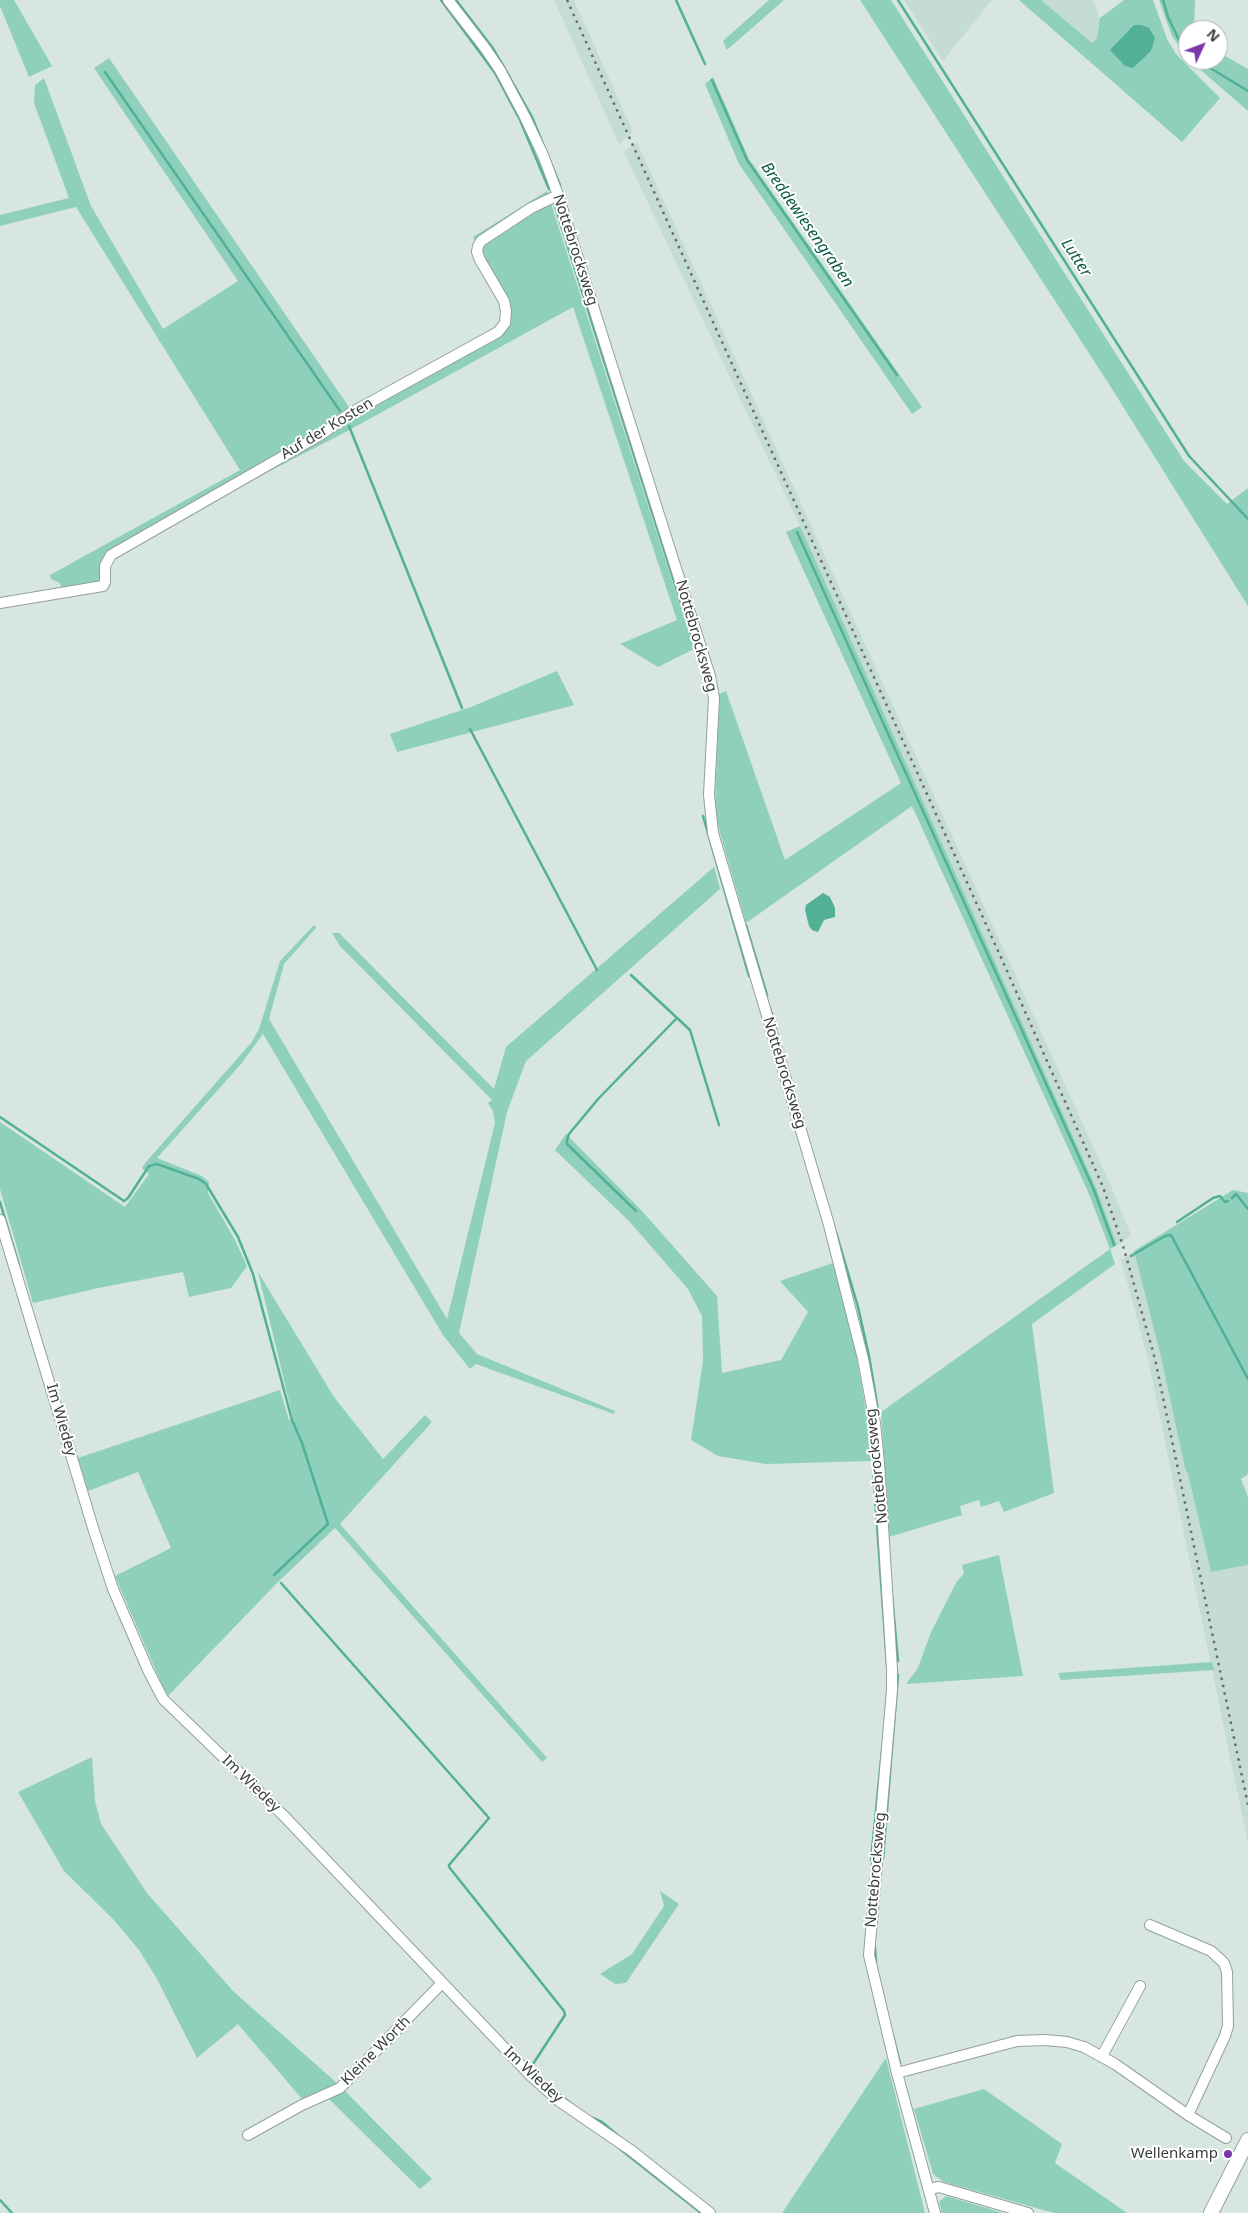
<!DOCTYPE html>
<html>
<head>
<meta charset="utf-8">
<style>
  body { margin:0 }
  #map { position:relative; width:1248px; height:2213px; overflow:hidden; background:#d7e6e1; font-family:"Noto Sans",sans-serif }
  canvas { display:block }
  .north { position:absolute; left:1178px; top:20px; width:50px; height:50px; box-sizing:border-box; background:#fff; border:1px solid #afb2b1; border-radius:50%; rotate:47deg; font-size:14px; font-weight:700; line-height:20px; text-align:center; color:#383e3c }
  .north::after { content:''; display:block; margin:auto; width:18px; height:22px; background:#7c36aa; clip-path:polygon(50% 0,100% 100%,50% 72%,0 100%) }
</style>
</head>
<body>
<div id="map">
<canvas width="1248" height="2213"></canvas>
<div class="north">N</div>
</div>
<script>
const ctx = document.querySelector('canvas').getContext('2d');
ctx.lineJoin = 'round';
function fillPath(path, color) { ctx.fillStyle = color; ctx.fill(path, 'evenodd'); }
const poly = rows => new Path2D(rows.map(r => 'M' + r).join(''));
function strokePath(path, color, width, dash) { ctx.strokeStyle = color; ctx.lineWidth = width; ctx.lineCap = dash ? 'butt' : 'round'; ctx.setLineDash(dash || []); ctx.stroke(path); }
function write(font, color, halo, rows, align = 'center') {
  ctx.font = font + ' "Noto Sans",sans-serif'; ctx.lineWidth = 4; ctx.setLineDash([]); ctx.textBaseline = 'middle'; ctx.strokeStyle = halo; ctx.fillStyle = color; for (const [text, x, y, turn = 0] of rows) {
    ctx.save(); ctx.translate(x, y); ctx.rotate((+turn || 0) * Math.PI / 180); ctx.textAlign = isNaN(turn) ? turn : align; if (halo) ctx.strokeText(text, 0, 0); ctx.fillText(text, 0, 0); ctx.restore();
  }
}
fillPath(poly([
  [554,0,574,0,633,132,619,144],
  [904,0,992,0,943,61],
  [1041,0,1093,0,1100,18,1097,38,1092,43],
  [637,142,1111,1186,1131,1235,1117,1245,1097,1190,800,526,624,152],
  [1134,1251,1161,1357,1185,1468,1188,1474,1211,1572,1248,1565,1248,1844,1148,1359,1121,1260]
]), '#c5dcd4');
fillPath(poly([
  [0,0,14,0,52,66,29,77,0,6],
  [769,0,784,0,727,50,723,41],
  [860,0,891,0,1184,461,1227,504,1248,488,1248,606,1107,381],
  [1019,0,1041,0,1092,43,1097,38,1100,18,1124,0,1153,0,1167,39,1176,54,1220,98,1182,142],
  [1159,0,1195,0,1194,30,1188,30,1188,59,1172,36],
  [1218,52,1248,69,1248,111,1189,60,1218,60],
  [109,58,349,407,429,365,500,335,507,300,473,237,547,191,694,649,658,667,620,644,677,620,573,307,342,434,256,478,253,472,108,554,102,580,98,584,62,590,60,583,51,579,50,575,240,470,76,207,0,226,0,215,69,198,34,103,35,85,44,78,91,206,163,329,238,281,94,68],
  [713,77,749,159,922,407,912,414,739,164,705,84],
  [800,526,1097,1190,1117,1245,1110,1249,1115,1264,1032,1324,1054,1493,1004,1512,999,1501,981,1507,979,1500,960,1506,962,1515,889,1537,881,1412,1110,1249,1089,1194,912,806,746,923,720,833,715,808,719,694,726,691,785,860,901,783,786,532],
  [557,671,574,705,397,752,390,734,471,707],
  [714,867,720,889,526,1061,507,1112,459,1333,477,1354,615,1411,614,1414,476,1364,470,1369,443,1335,263,1034,241,1064,157,1158,202,1176,209,1182,208,1193,235,1240,247,1266,231,1288,189,1297,183,1272,103,1287,33,1303,0,1189,0,1122,125,1207,149,1174,142,1168,146,1162,251,1043,259,1029,280,961,314,925,316,928,284,964,269,1019,447,1319,495,1123,493,1111,488,1103,492,1100,340,946,332,933,339,933,494,1089,506,1047],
  [566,1134,642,1211,717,1296,722,1373,781,1360,808,1312,780,1281,833,1263,846,1305,855,1347,869,1428,871,1461,766,1464,718,1456,691,1440,703,1361,702,1316,688,1289,629,1221,555,1150],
  [1233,1190,1248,1193,1248,1474,1241,1479,1248,1497,1248,1565,1211,1572,1188,1474,1185,1468,1161,1357,1134,1251],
  [258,1272,334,1397,383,1459,425,1415,432,1422,340,1524,547,1758,542,1762,335,1528,277,1583,168,1696,162,1685,115,1576,171,1548,138,1472,88,1491,78,1458,280,1390,289,1420,293,1418],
  [999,1555,1023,1676,906,1684,918,1668,931,1632,956,1583,964,1573,962,1565],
  [1212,1662,1214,1670,1061,1680,1058,1673],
  [92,1757,95,1801,101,1824,147,1893,233,1991,338,2084,432,2179,420,2189,328,2098,308,2106,238,2024,197,2058,157,1979,139,1950,113,1919,64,1871,18,1792],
  [660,1891,679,1904,626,1983,615,1984,600,1974,632,1954,664,1906],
  [886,2058,925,2213,782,2213],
  [984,2089,1062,2144,1055,2163,1127,2213,1054,2213,944,2182,933,2174,914,2109],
  [946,2196,1003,2213,942,2213,939,2202]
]), '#8fd0bc');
fillPath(poly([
  [1134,25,1141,25,1149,28,1155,38,1151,51,1133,68,1125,66,1110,50],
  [823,893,830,897,835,908,835,917,824,920,818,932,812,930,809,926,805,910,806,905]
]), '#51b096');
strokePath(poly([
  [441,0,495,73,520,120,549,189],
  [456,0,492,47,504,67,532,117,560,185],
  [676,0,705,64],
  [898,0,1189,456,1248,519],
  [1163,0,1168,17,1180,42,1188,51],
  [1197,60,1248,91],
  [105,72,340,411],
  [712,80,747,160,897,375],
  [554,203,693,641],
  [349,426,462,708],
  [797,532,1094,1190,1114,1245],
  [470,729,597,970],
  [703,816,749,976],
  [746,925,767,995],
  [631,975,690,1030,719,1125],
  [770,1008,777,1033],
  [0,1117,124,1201,128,1198,149,1166,157,1164,199,1179,206,1184,238,1237,253,1274,292,1420,302,1443,328,1524,274,1575],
  [1232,1198,1236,1194,1248,1209],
  [0,1202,19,1265],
  [636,1211,567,1144,567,1140,569,1134,599,1098,677,1018],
  [1177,1222,1213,1198,1220,1196,1225,1202,1228,1201],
  [836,1232,858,1307,869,1356,879,1416],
  [1131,1256,1165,1236,1171,1235,1248,1379],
  [873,1469,887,1665],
  [281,1583,489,1818,449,1865,449,1867,564,2011,565,2015,531,2067],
  [892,1596,898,1661],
  [883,1859,898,1675],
  [871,1860,882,1750],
  [875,1947,876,1962],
  [893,2036,900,2063],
  [556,2092,572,2104],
  [593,2118,602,2122,621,2138],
  [620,2149,701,2213],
  [0,2200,12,2213]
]), '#51b096', 2.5);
const minor = poly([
  [448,0,485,48,500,70,525,117,543,155,558,195,710,676,714,698,709,795,713,833,829,1225,863,1359,875,1423,879,1463,892,1669,892,1690,869,1955,897,2073,935,2213],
  [0,603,103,586,105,582,105,566,111,555,322,434,349,414,498,332,505,323,506,311,504,301,480,260,477,252,478,246,481,241,531,208,558,195],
  [0,1220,94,1531,113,1589,148,1670,163,1699,283,1815,531,2076,559,2101,632,2151,710,2213],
  [1150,1925,1211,1951,1224,1963,1227,1972,1228,2026,1225,2036,1188,2115],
  [1102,2056,1140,1986],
  [897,2073,1017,2041,1045,2040,1067,2042,1084,2047,1115,2064,1188,2115,1226,2138],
  [248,2135,302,2105,340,2088,442,1983],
  [929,2189,939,2187,1028,2213]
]);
const secondary = poly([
  [1211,2213,1248,2140]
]);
strokePath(minor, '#93a19c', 12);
strokePath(secondary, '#93a19c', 16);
strokePath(minor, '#fff', 10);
strokePath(secondary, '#fff', 14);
strokePath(poly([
  [567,0,999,953,1103,1187,1124,1249,1155,1359,1248,1805]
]), '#666f6c', 2.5, [2.5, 5]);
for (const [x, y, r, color] of [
  [1228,2154,5,"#7c36aa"]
]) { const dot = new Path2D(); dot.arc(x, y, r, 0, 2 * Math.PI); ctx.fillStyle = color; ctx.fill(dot); strokePath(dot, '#fff', 2); }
write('15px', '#383e3c', '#fff', [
  ["Nottebrocksweg",575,250,72],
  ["Auf der Kosten",327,429,-31],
  ["Nottebrocksweg",696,636,74],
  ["Nottebrocksweg",784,1073,73],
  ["Im Wiedey",61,1420,74],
  ["Nottebrocksweg",877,1466,-96],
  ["Im Wiedey",251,1784,44],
  ["Nottebrocksweg",876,1870,-85],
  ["Kleine Worth",376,2051,-45],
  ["Im Wiedey",533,2075,43]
]);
write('15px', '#383e3c', '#fff', [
  ["Wellenkamp",1218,2154]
], 'right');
write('italic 16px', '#0c5b49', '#fff', [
  ["Breddewiesengraben",807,225,55],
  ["Lutter",1076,258,57]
]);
</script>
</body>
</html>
